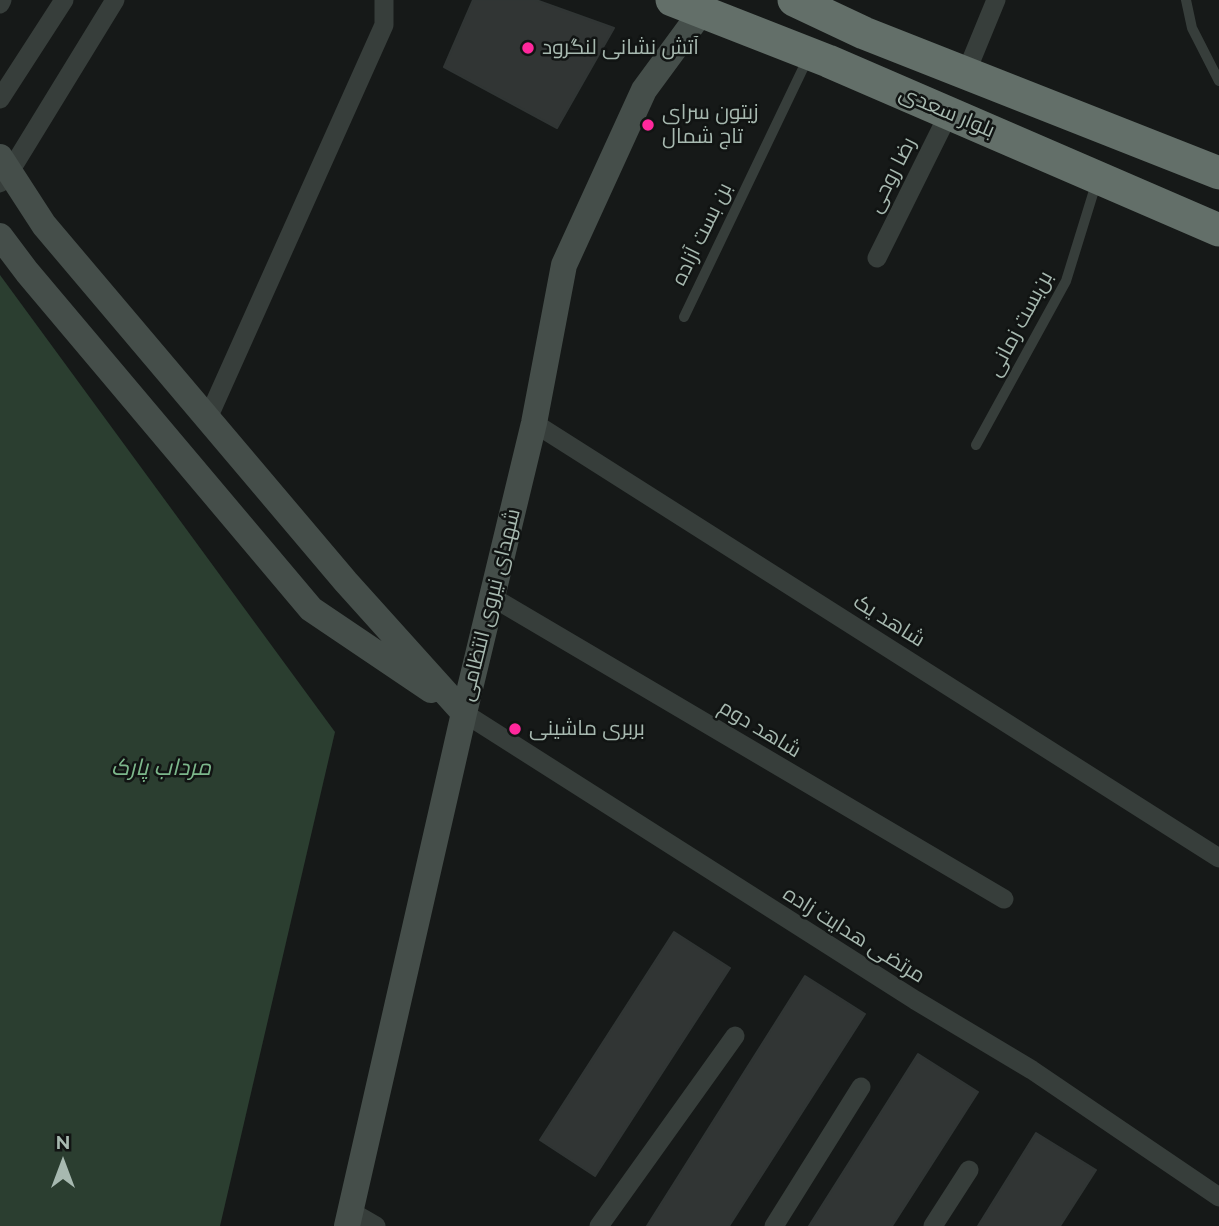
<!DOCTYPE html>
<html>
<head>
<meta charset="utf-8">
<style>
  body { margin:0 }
  #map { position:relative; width:1219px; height:1226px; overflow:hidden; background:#161918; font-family:Raleway,sans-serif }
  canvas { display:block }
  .north { position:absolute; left:28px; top:1128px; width:70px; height:70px; -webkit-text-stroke:5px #111413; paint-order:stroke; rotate:0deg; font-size:19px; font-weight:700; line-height:28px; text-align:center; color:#a7b9b0 }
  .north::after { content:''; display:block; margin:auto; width:24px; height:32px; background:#a7b9b0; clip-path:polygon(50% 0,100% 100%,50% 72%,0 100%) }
</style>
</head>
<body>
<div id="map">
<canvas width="1219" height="1226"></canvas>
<div class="north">N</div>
</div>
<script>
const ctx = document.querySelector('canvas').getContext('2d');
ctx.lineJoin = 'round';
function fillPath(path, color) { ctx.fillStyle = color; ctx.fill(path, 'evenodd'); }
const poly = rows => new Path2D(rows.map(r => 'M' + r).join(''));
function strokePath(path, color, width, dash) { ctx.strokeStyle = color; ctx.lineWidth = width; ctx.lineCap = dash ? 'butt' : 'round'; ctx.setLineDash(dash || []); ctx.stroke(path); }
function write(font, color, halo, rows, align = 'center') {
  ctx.font = font + ' Raleway,Cairo,sans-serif'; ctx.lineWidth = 5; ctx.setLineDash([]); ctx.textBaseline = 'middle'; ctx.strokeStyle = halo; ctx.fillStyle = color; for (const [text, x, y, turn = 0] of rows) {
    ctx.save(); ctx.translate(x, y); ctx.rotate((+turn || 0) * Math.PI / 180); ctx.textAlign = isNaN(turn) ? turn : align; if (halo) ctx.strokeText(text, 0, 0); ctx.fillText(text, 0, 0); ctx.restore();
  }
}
fillPath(poly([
  [0,275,335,732,220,1226,0,1226]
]), '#2b3e30');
const building = poly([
  [473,0,536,0,614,28,557,128,444,67,473,0],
  [674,932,730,968,595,1176,540,1140,674,932],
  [805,976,865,1014,729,1226,647,1226,805,976],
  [918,1054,978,1092,892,1226,809,1226,918,1054],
  [1036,1133,1096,1170,1060,1226,978,1226,1036,1133]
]);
fillPath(building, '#313534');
strokePath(building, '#303534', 2);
strokePath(poly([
  [1186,0,1192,28,1219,81],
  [684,317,808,58],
  [976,445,1066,281,1096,184]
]), '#373e3b', 10);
strokePath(poly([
  [0,4,2,0],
  [966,73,996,0],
  [0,99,64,0],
  [0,183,9,173,115,0],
  [877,258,949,113],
  [208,418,384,25,384,0],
  [534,423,1219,858],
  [492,597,1004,899],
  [464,713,915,1000,1032,1070,1219,1197],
  [350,1211,376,1226],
  [599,1226,735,1036],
  [774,1226,861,1087],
  [933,1226,969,1170]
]), '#373e3b', 19);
strokePath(poly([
  [0,157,44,225,346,582,464,713],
  [0,236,27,272,311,609,431,690],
  [347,1226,464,713,534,423,564,265,644,90,702,11]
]), '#454e4a', 26);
strokePath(poly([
  [672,0,828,61,1219,230],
  [794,0,864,33,1219,173]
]), '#636f69', 33);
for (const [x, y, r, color] of [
  [528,48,7,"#ff289c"],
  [648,125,7,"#ff289c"],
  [515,729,7,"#ff289c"]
]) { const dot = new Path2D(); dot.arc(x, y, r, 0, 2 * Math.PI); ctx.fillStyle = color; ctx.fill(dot); strokePath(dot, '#111413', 2.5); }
write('21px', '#a7b9b0', '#111413', [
  ["آتش نشانی لنگرود",542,48],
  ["زیتون سرای",662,113],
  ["تاج شمال",662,137],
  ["بربری ماشینی",529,729]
], 'left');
write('21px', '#a7b9b0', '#111413', [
  ["بلوار سعدی",947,112,23],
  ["رضا روحی",892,175,-63],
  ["بن بست آزاده",702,234,-64],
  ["بن‌بست زمانی",1020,324,-62],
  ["شهدای نیروی انتظامی",490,605,-76],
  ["شاهد یک",889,621,32],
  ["شاهد دوم",760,729,31],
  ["مرتضی هدایت زاده",854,935,32]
]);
write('italic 23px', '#7cb78b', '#111413', [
  ["مرداب پارک",161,768]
]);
</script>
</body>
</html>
